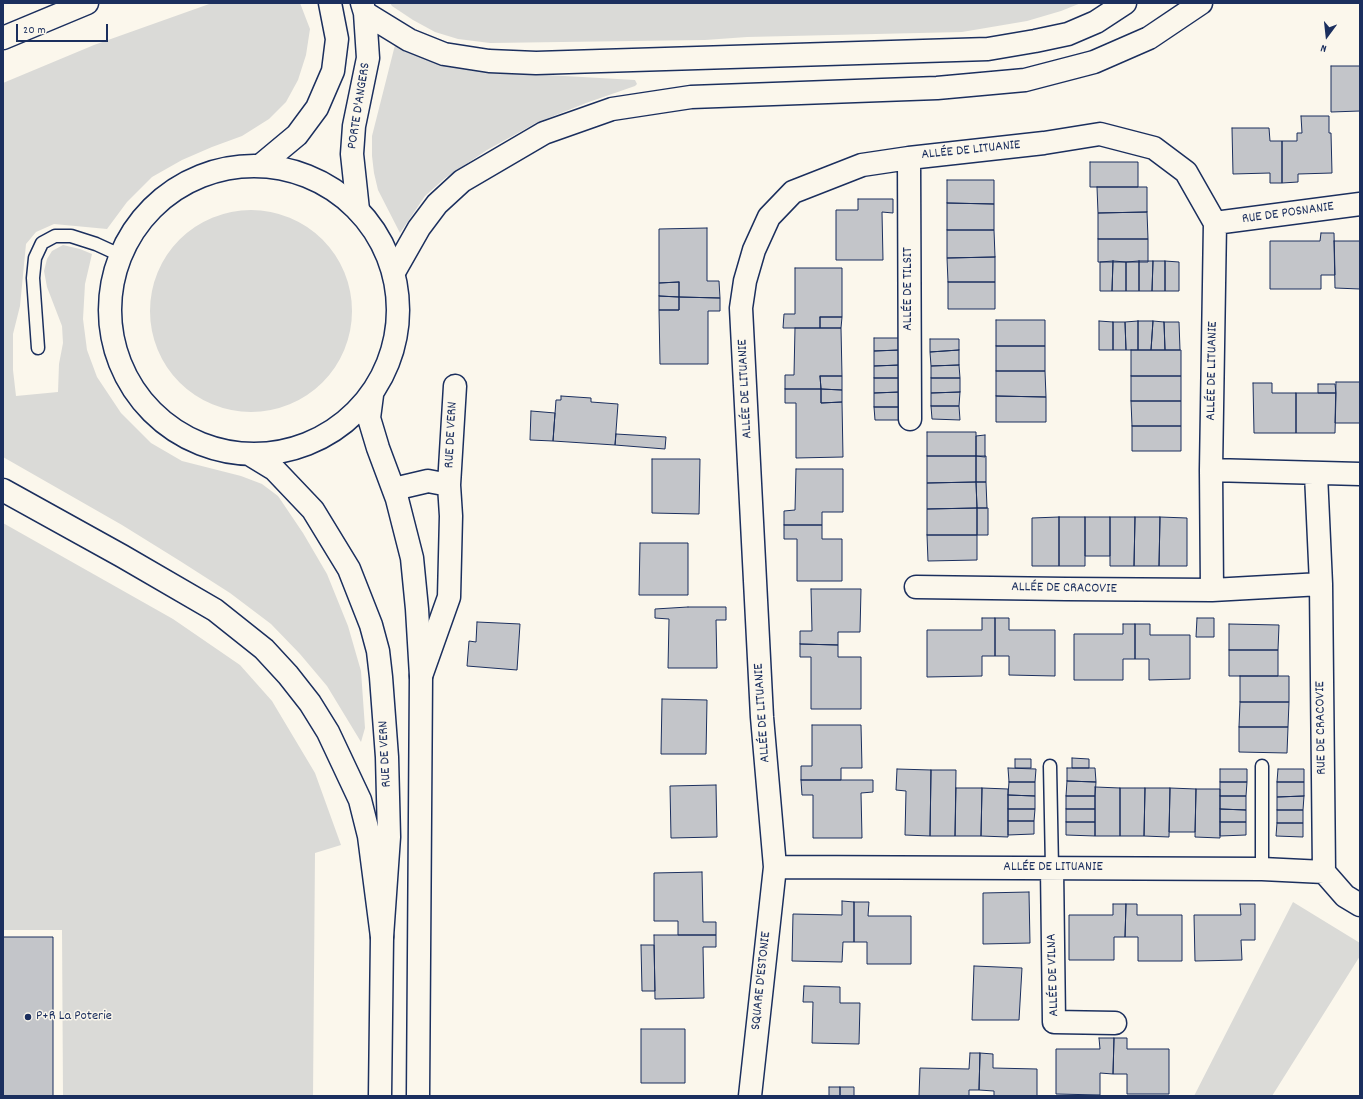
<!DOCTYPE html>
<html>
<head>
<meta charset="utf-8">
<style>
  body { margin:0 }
  #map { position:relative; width:1363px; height:1099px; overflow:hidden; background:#fbf7ec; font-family:Dekko,sans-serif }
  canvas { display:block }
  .frame { position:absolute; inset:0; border:4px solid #1b2f5e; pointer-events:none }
  .north { position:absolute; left:1307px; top:16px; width:40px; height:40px; -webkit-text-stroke:3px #fbf7ec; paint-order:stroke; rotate:195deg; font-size:11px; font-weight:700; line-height:16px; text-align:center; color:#1b2f5e }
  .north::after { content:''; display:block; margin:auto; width:14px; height:18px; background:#1b2f5e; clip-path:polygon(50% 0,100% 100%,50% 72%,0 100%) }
  .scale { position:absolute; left:16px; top:24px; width:92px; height:18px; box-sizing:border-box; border:2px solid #1b2f5e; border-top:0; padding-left:5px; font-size:12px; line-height:14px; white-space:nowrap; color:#1b2f5e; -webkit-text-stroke:3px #fbf7ec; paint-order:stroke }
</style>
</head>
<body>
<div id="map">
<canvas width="1363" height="1099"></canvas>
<div class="frame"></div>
<div class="north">N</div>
<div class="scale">20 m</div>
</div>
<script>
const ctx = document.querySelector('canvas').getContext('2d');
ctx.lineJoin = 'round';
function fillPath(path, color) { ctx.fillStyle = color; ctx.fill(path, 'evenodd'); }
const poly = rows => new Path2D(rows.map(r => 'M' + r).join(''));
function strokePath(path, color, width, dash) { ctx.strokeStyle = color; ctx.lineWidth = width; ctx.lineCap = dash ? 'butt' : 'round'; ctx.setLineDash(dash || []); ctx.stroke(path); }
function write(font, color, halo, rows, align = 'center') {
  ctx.font = font + ' Dekko,sans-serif'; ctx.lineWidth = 3; ctx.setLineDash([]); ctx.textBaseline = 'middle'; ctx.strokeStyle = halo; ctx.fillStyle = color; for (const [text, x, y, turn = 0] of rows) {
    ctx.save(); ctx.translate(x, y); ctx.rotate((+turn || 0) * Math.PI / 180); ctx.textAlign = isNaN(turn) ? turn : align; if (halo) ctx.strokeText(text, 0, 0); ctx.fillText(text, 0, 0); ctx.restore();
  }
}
fillPath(poly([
  [212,3,300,3,310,29,306,55,298,80,286,102,269,119,242,136,212,147,182,160,152,177,127,202,107,229,54,224,36,232,26,244,20,306,13,334,13,370,16,396,58,392,59,364,63,343,62,326,47,287,44,271,47,259,52,251,63,245,80,249,92,254,85,284,83,319,87,350,97,377,121,413,151,443,182,461,241,476,262,484,278,496,303,533,327,574,348,626,361,671,365,728,361,742,327,686,300,654,271,624,230,593,180,561,122,525,3,457,3,83,94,45],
  [390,3,1081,3,1061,11,1027,21,962,32,747,37,705,40,490,43,458,39,435,32,413,20,392,6],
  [395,45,414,54,434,62,458,67,547,75,635,80,637,84,635,86,586,103,536,123,487,150,444,179,425,196,400,233,378,190,374,173,372,156,372,136],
  '150 311a101 101 0 1 1 202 0a101 101 0 1 1-202 0Z',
  [3,523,173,619,240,665,272,701,315,773,341,845,315,853,313,1096,63,1096,62,930,3,930],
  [1293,902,1360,943,1360,956,1272,1096,1194,1096]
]), '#dadad7');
const building = poly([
  [1331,66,1360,66,1360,111,1331,112,1331,66],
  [1301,116,1329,116,1329,133,1331,133,1332,173,1298,174,1298,182,1282,183,1282,141,1297,141,1297,133,1302,133,1301,116],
  [1232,128,1269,128,1270,141,1282,141,1282,183,1270,183,1270,173,1233,174,1232,128],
  [1090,162,1138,162,1138,187,1090,187,1090,162],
  [947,180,994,180,994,204,947,203,947,180],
  [1097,187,1147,187,1147,212,1098,213,1097,187],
  [858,199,893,199,893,213,882,212,883,260,836,260,836,210,858,210,858,199],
  [947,203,994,204,994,230,947,230,947,203],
  [1147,212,1148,239,1098,239,1098,213,1147,212],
  [707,228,707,281,719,281,720,298,679,297,679,282,659,283,659,229,707,228],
  [947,230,994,230,995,257,947,258,947,230],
  [1321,233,1334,233,1335,275,1321,275,1321,289,1270,289,1270,241,1320,241,1321,233],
  [1098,239,1148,239,1148,262,1098,262,1098,239],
  [1334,241,1360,241,1360,289,1335,288,1334,241],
  [995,257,995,282,948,282,947,258,995,257],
  [1113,261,1126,262,1126,291,1112,291,1113,261],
  [1113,261,1112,291,1100,291,1100,262,1113,261],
  [1139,261,1139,291,1126,291,1126,262,1139,261],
  [1139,261,1153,261,1152,291,1139,291,1139,261],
  [1153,261,1165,261,1165,291,1152,291,1153,261],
  [1165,261,1179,262,1179,291,1165,291,1165,261],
  [795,268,842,268,842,317,820,317,820,328,783,328,784,314,795,314,795,268],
  [679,282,679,297,659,296,659,283,679,282],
  [948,282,995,282,995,309,948,309,948,282],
  [659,296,679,297,679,310,659,310,659,296],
  [679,297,720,298,720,311,708,311,708,364,660,364,659,310,679,310,679,297],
  [820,317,842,317,841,328,820,328,820,317],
  [996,320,1045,320,1045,346,996,346,996,320],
  [1099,321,1113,322,1113,350,1099,350,1099,321],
  [1138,321,1138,350,1126,350,1125,322,1138,321],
  [1138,321,1153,321,1151,350,1138,350,1138,321],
  [1153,321,1164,322,1165,350,1151,350,1153,321],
  [1113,322,1125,322,1126,350,1113,350,1113,322],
  [1164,322,1179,322,1180,350,1165,350,1164,322],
  [795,328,841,328,842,376,820,376,821,389,785,389,785,375,794,375,795,328],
  [874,338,900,338,900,350,874,351,874,338],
  [930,339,959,339,959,350,930,352,930,339],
  [996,346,1045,346,1045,371,996,371,996,346],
  [900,350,900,365,874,366,874,351,900,350],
  [959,350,959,365,931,366,930,352,959,350],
  [1131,350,1181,350,1181,376,1131,376,1131,350],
  [900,365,900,378,874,378,874,366,900,365],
  [959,365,960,378,931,378,931,366,959,365],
  [996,371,1045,371,1046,397,996,396,996,371],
  [820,376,842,376,842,390,821,389,820,376],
  [1131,376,1181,376,1181,401,1131,401,1131,376],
  [874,378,900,378,900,392,874,393,874,378],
  [931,378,960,378,960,392,931,393,931,378],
  [1336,382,1360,382,1360,423,1335,423,1336,382],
  [1253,383,1272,383,1272,393,1296,393,1296,433,1254,433,1253,383],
  [1318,384,1335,384,1336,393,1318,393,1318,384],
  [785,389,821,389,821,403,842,402,843,457,796,458,796,403,785,403,785,389],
  [821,389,842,390,842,402,821,403,821,389],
  [900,392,900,407,874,407,874,393,900,392],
  [960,392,959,406,931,406,931,393,960,392],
  [1296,393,1336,393,1335,433,1296,433,1296,393],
  [561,396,591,398,591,402,618,404,615,445,553,441,556,400,561,400,561,396],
  [996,396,1046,397,1046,422,996,422,996,396],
  [1131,401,1181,401,1181,426,1132,426,1131,401],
  [931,406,959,406,960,420,932,419,931,406],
  [874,407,900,407,901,420,875,420,874,407],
  [531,411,555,413,553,441,530,440,531,411],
  [1132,426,1181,426,1181,451,1132,451,1132,426],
  [927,432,976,432,976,456,927,456,927,432],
  [616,434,666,437,665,449,615,445,616,434],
  [985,435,985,457,976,456,976,436,985,435],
  [927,456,976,456,976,482,927,483,927,456],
  [976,456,986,456,986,482,976,482,976,456],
  [652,459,700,459,699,514,652,513,652,459],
  [796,469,843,469,843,512,822,512,822,525,784,525,784,511,795,510,796,469],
  [976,482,986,482,987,508,977,508,976,482],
  [976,482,977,508,927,509,927,483,976,482],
  [977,508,988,508,988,535,977,535,977,508],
  [977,508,977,535,927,535,927,509,977,508],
  [1059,517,1085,517,1085,566,1059,566,1059,517],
  [1059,517,1059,566,1032,566,1032,518,1059,517],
  [1085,517,1110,517,1110,556,1085,556,1085,517],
  [1110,517,1135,517,1134,566,1110,566,1110,517],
  [1135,517,1160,517,1159,566,1134,566,1135,517],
  [1160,517,1187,518,1187,566,1159,566,1160,517],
  [784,525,822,525,822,539,842,539,842,581,797,581,797,539,784,539,784,525],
  [927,535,977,535,977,560,928,561,927,535],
  [640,543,688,543,688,595,639,595,640,543],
  [811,589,861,589,860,632,838,632,838,645,800,644,800,631,812,631,811,589],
  [688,607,726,607,726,620,716,620,717,668,668,668,669,619,655,618,655,609,688,607],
  [982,618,995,618,995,656,982,656,982,676,927,677,927,630,982,630,982,618],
  [995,618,1009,618,1009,630,1055,630,1055,676,1009,675,1009,656,995,656,995,618],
  [1197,618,1214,618,1214,637,1196,637,1197,618],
  [477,622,520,624,517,670,467,666,469,641,476,642,477,622],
  [1123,624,1135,624,1135,659,1123,659,1123,680,1074,680,1074,634,1123,634,1123,624],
  [1135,624,1150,624,1150,635,1190,635,1190,679,1149,680,1149,659,1135,659,1135,624],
  [1229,624,1279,625,1278,650,1229,650,1229,624],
  [800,644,838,645,838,657,861,657,861,709,811,709,811,657,800,657,800,644],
  [1229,650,1278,650,1278,676,1229,676,1229,650],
  [1240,676,1289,676,1289,702,1240,702,1240,676],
  [662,699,707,700,706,754,661,754,662,699],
  [1240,702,1289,702,1288,727,1239,727,1240,702],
  [812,725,861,725,862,768,841,768,841,780,801,780,801,766,812,766,812,725],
  [1239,727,1288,727,1287,753,1239,752,1239,727],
  [1072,758,1089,759,1089,768,1072,768,1072,758],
  [1015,759,1031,759,1031,768,1015,768,1015,759],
  [1008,768,1036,769,1035,782,1009,782,1008,768],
  [1067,768,1095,768,1096,782,1067,781,1067,768],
  [897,769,931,770,930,836,905,835,906,791,896,790,897,769],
  [1220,769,1247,769,1247,782,1220,782,1220,769],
  [1278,769,1304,769,1304,782,1277,782,1278,769],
  [931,770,956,770,955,836,930,836,931,770],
  [801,780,873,780,873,792,861,793,862,838,813,838,813,795,802,795,801,780],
  [1067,781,1096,782,1095,796,1066,796,1067,781],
  [1009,782,1035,782,1035,796,1008,795,1009,782],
  [1220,782,1247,782,1246,796,1220,796,1220,782],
  [1277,782,1304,782,1304,796,1277,797,1277,782],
  [716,785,717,837,671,838,670,786,716,785],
  [1095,787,1120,788,1120,836,1095,836,1095,787],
  [956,788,982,788,981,836,955,836,956,788],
  [982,788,1008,789,1008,837,981,836,982,788],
  [1120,788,1145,788,1144,836,1120,836,1120,788],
  [1145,788,1170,788,1169,837,1144,836,1145,788],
  [1170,788,1196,789,1195,832,1169,832,1170,788],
  [1196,789,1220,789,1220,838,1195,837,1196,789],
  [1008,795,1035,796,1035,809,1008,809,1008,795],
  [1066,796,1095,796,1095,809,1066,809,1066,796],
  [1220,796,1246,796,1246,810,1220,809,1220,796],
  [1304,796,1303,810,1277,810,1277,797,1304,796],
  [1008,809,1035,809,1034,821,1008,821,1008,809],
  [1066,809,1095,809,1095,822,1066,822,1066,809],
  [1220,809,1246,810,1246,822,1220,822,1220,809],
  [1277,810,1303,810,1303,823,1277,823,1277,810],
  [1008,821,1034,821,1034,834,1008,835,1008,821],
  [1066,822,1095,822,1095,836,1066,835,1066,822],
  [1220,822,1246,822,1246,835,1220,836,1220,822],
  [1277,823,1303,823,1303,837,1276,836,1277,823],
  [702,872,703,922,716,922,716,935,678,935,678,921,654,921,654,873,702,872],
  [1029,892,1030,943,983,944,983,893,1029,892],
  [842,901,854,902,854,942,843,942,842,962,792,961,793,914,842,915,842,901],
  [854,902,869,902,868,916,911,916,911,964,867,964,867,942,854,942,854,902],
  [1113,904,1126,904,1125,937,1114,937,1114,960,1069,960,1069,915,1113,915,1113,904],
  [1126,904,1137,904,1137,915,1182,915,1182,961,1138,961,1138,937,1125,937,1126,904],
  [1240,904,1255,904,1255,940,1241,940,1242,960,1195,961,1194,915,1241,915,1240,904],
  [654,935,716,935,716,947,703,947,704,998,655,999,654,935],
  [3,937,53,937,53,1096,3,1096,3,937],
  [641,945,654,945,655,991,642,991,641,945],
  [974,966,1022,968,1019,1020,972,1020,974,966],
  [804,986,840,987,840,1003,860,1003,859,1044,812,1043,813,1002,803,1002,804,986],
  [641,1029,685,1029,685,1083,641,1083,641,1029],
  [1099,1038,1114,1038,1113,1074,1100,1073,1100,1095,1056,1094,1056,1049,1100,1049,1099,1038],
  [1114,1038,1127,1038,1127,1049,1169,1049,1169,1094,1127,1094,1127,1074,1113,1074,1114,1038],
  [970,1053,980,1053,979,1090,969,1090,969,1096,919,1096,920,1068,969,1069,970,1053],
  [980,1053,993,1054,993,1068,1037,1069,1037,1096,994,1096,994,1091,979,1090,980,1053],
  [829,1087,840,1087,840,1096,829,1096,829,1087],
  [840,1087,854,1087,854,1096,840,1096,840,1087]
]);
fillPath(building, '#c3c5c9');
strokePath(building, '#1b2f5e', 1);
const service = poly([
  [38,348,33,278,35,258,42,243,55,236,71,236,96,244,120,255],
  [1050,766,1052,868],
  [1262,766,1262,869]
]);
const minor = poly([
  [909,158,910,419],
  [1215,223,1360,204],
  [1211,470,1360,474],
  [1316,474,1321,584,1324,872],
  [449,485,455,386],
  [394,489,428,481,449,485,451,516,449,597,421,676],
  [916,587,1066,589,1212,590],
  [775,867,1262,869,1324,872,1345,896,1360,905],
  [1052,868,1054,1022,1115,1023],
  [750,1096,775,867,762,717,741,308,745,281,754,250,769,217,793,192,862,165,909,158,1044,143,1100,134,1154,148,1186,172,1215,223,1211,470,1212,590,1321,584]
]);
const primary = poly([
  '110 310a144 144 0 1 1 288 0a144 144 0 1 1-288 0Z',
  [372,395,369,418,378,448,397,499,412,558,417,609,421,676,418,1096],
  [251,455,274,469,313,510,349,569,371,625,378,651,381,677,387,757,389,837,382,937,380,1096]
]);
const trunk = poly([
  [365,13,409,40,444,54,489,61,536,63,988,49,1035,41,1068,34,1096,22,1125,3],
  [3,38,87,3],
  [261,165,297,135,317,108,333,71,337,39,330,3],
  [358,210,352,154,354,126,368,58,365,13,362,3],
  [394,272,419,228,437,204,462,181,544,133,612,109,691,97,937,88,1025,80,1094,62,1149,38,1201,3],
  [3,490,122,556,215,610,264,649,288,675,310,703,328,732,360,800,369,836,382,937]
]);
strokePath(service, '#1b2f5e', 15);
strokePath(minor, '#1b2f5e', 25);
strokePath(primary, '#1b2f5e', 25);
strokePath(trunk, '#1b2f5e', 25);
strokePath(service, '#fbf7ec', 12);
strokePath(minor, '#fbf7ec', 22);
strokePath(primary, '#fbf7ec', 22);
strokePath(trunk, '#fbf7ec', 22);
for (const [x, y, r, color] of [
  [28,1017,4,"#1b2f5e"]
]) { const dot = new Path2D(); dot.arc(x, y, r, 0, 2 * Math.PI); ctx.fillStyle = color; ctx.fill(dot); strokePath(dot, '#fbf7ec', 1.5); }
write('14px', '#1b2f5e', '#fbf7ec', [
  ["PORTE D'ANGERS",360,106,-81],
  ["ALLÉE DE LITUANIE",971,151,-6],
  ["RUE DE POSNANIE",1288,214,-8],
  ["ALLÉE DE TILSIT",909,289,-90],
  ["ALLÉE DE LITUANIE",1213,371,-89],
  ["ALLÉE DE LITUANIE",746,389,-93],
  ["RUE DE VERN",452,435,-87],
  ["ALLÉE DE CRACOVIE",1064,589,1],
  ["ALLÉE DE LITUANIE",763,713,-94],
  ["RUE DE CRACOVIE",1322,728,-91],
  ["RUE DE VERN",386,754,-93],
  ["ALLÉE DE LITUANIE",1053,868],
  ["ALLÉE DE VILNA",1054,975,-92],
  ["SQUARE D'ESTONIE",762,981,-84]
]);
write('14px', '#1b2f5e', '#fbf7ec', [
  ["P+R La Poterie",36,1017]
], 'left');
</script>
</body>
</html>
